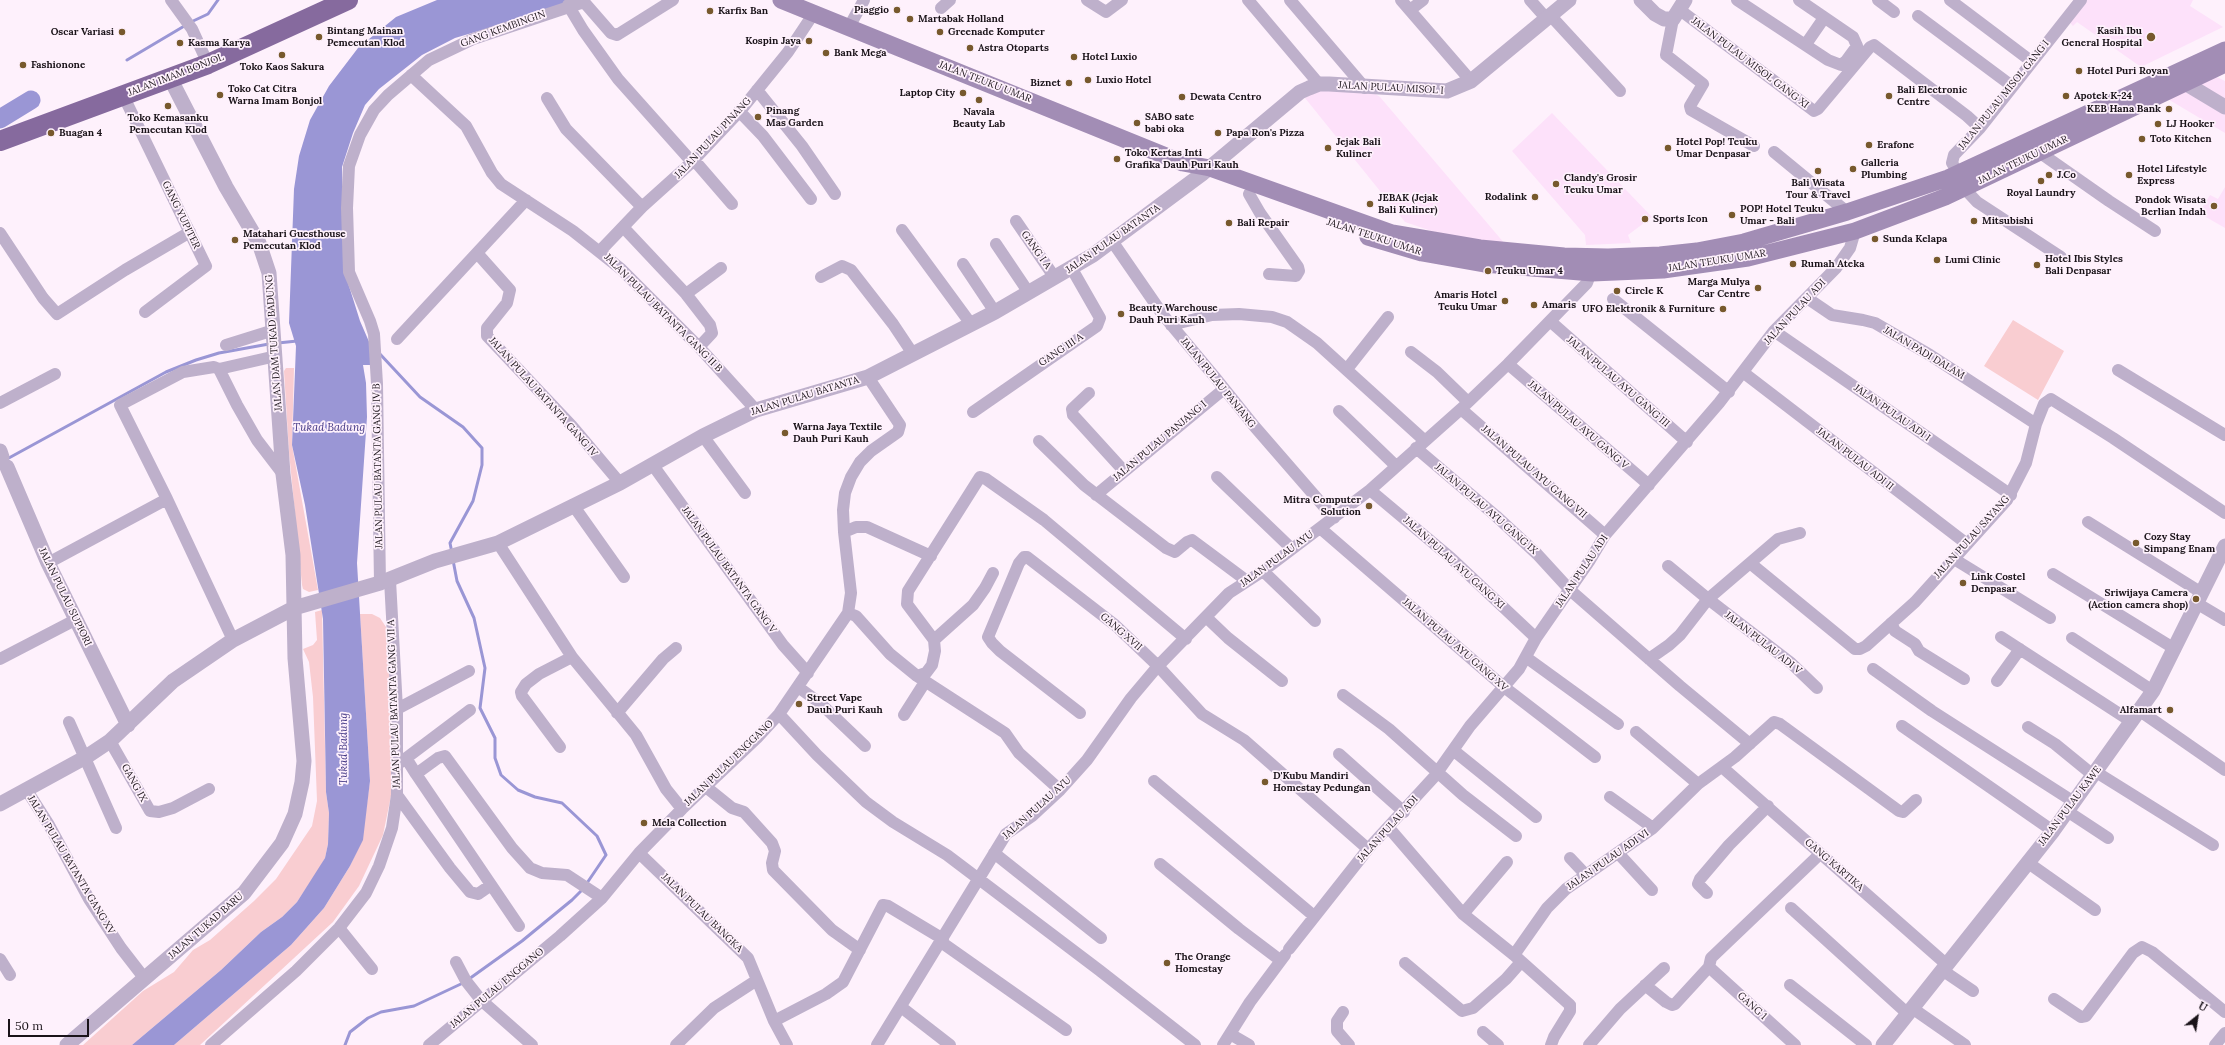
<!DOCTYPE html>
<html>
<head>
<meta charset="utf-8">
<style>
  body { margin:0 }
  #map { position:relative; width:2225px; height:1045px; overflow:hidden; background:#fef1fc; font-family:Lora,serif }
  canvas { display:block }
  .north { position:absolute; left:2177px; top:997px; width:40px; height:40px; -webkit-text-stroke:3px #fef1fc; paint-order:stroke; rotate:30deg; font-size:11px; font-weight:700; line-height:16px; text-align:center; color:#1a1319 }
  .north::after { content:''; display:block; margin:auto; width:14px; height:18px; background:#1a1319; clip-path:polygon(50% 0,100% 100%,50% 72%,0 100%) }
  .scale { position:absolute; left:8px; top:1019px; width:81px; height:18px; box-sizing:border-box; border:2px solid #1a1319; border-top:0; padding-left:5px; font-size:12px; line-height:14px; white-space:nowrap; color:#1a1319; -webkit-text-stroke:3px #fef1fc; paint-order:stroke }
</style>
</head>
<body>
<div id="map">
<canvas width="2225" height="1045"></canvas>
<div class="north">U</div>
<div class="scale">50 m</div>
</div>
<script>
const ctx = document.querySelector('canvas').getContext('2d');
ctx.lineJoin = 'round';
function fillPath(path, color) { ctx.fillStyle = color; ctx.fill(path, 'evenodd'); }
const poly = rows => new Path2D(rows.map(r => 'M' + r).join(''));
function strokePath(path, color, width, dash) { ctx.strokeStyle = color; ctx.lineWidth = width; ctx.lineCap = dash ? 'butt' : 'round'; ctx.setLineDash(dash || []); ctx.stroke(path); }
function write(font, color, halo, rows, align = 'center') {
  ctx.font = font + ' Lora,serif'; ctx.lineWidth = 3.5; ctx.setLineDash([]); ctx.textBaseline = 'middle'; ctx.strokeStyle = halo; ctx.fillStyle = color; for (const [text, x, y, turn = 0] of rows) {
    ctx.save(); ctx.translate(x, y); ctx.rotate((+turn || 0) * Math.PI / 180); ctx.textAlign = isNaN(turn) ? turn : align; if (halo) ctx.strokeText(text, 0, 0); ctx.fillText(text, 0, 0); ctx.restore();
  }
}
fillPath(poly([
  [2074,0,2193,0,2190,6,2223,27,2141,67,2077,22,2073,26,2063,15],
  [2211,74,2225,81,2225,133,2166,98],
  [1329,88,1374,93,1380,97,1505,244,1461,241,1405,222,1305,98,1317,91],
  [1552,113,1652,217,1628,235,1631,243,1586,245,1585,235,1512,151],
  [2225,187,2225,228,2199,213,2210,195,2218,199]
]), '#fde1fa');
fillPath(poly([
  [2013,320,2064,351,2038,400,1984,366],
  [286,368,294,368,292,445,318,590,309,592,303,589,302,585,289,452,284,371],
  [322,610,326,792,329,813,328,844,325,858,319,869,297,902,282,917,261,932,221,970,132,1045,83,1045,143,991,174,972,193,950,210,940,254,901,276,879,312,826,317,801,313,697,309,662,303,649,313,645,317,640,315,612],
  [360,614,372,614,380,618,386,627,393,728,392,791,383,835,359,886,333,922,200,1045,174,1045,291,945,324,908,350,866,362,840,370,781]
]), '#f9cdd1');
fillPath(poly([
  [437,0,583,0,455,38,422,55,379,89,365,105,353,133,342,167,344,270,360,321,370,344,372,365,363,365,366,383,367,417,357,563,370,781,363,840,350,866,324,908,291,945,174,1045,132,1045,221,970,261,932,282,917,297,902,325,858,328,844,329,813,326,792,323,619,305,505,292,445,296,346,289,323,294,189,299,156,310,120,329,86,358,48,396,17]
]), '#9a96d5');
strokePath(poly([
  [191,22,208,14,218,0],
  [127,60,186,25],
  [278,343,297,341],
  [379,353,420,397,463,427,482,448,482,465,473,501,450,543,452,553],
  [7,459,166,372,196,360,219,353,269,344],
  [453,560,457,581,474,618,485,668,480,708,495,738,495,758,501,775,518,790,535,797,562,803,597,836,606,855,587,883],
  [469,979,522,941,572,900,582,890],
  [345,1045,350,1032,368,1018,381,1012,414,1006,463,983]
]), '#9a96d5', 3);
strokePath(poly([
  [0,119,31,100]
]), '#9a96d5', 19);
strokePath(poly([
  [171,0,192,29,208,64],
  [1087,0,1106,12,1122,0],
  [1248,0,1319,84],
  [1290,0,1365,88],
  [1401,0,1471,81],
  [1530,0,1546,18],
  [1737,0,1828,60,1841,65,1846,61,1857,46,1853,37,1799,0],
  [1878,0,1894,12],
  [1950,0,2031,61],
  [568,5,583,30,618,79,692,162],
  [941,8,950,0],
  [1410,10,1423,0],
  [1680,10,1814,111,1818,109,1870,47,1874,45,1967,116,1980,128],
  [1550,15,1620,91],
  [1918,16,2012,86],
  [1673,19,1666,55,1703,84,1690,106,1691,110,1754,146],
  [849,27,864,0],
  [1806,44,1824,18],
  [411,75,466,126,492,173,501,184,573,231,621,269,699,347,756,410],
  [757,90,802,146,835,194],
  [123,95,206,266,145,312],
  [547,98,566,129,642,207],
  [739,111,763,136,811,199],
  [1774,152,1847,212],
  [2039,152,2109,201,2155,231],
  [694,160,732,204],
  [1958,173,1952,163,1954,155,1980,128,2081,0],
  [1964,188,1977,202,2061,257],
  [1249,194,1260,213,1298,267,1299,271,1296,276,1269,274],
  [1016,221,1055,278],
  [623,227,686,294,710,325,712,333,699,347],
  [902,230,971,324],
  [0,233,43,298,57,314,125,270,190,232],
  [1112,241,1163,315,1214,376,1255,427,1334,518],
  [996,244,1029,293],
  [600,251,642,207,692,162,741,110,788,52,814,13],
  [477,253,510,290,507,303,487,328,487,336,572,426,620,483],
  [963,264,995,312],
  [821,277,842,266,851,270,893,324,913,354],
  [686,294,721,268],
  [1807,298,1832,315,1863,320,1875,323,1930,355,2036,424],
  [1613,299,1729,392],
  [1550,321,1687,442],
  [1171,325,1212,315,1239,314,1272,317,1287,322,1317,343,1425,441],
  [1774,331,2011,495],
  [397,339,526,200],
  [226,345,274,330],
  [1411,352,1437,372,1468,402],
  [1508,364,1649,485],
  [219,369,237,405,257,440,283,474],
  [1347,369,1388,317],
  [2118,370,2225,435],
  [1744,373,1967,544],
  [1089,393,1072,409,1073,415,1124,471],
  [0,403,55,374],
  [1461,409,1605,535],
  [1339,411,1396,466],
  [973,412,1097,326,1100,318,1072,269],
  [703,436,745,493],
  [1039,441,1084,485,1166,548,1175,552,1187,542,1192,540,1247,581],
  [1416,448,1496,516,1537,554,1570,590,1680,686,1750,744],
  [652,464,783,645,808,673],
  [1217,477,1292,549],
  [1370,490,1451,558,1536,638],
  [1096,495,1224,389],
  [573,505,624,577],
  [2088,522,2202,593],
  [1320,528,1504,687,1595,757],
  [844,532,856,527,867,527,931,556],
  [498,543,572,657,636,735,666,789,682,809],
  [1954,559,2050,618],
  [48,563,167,499],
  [1750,563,1855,649,1860,649,1866,646,1915,602,2007,500,2026,463,2036,424,2044,404,2051,399,2113,438,2225,513],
  [1668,566,1708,599,1791,663,1817,688],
  [1263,571,1315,621],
  [2053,574,2175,649],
  [380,583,377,384,374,334,370,321,349,272,347,208,349,166,360,135,374,110,388,95,429,60,473,39,584,2,611,33,617,35,673,0],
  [2198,604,2225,620],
  [848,613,856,616,890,654,917,676,1005,733,1019,753,1060,790],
  [1207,618,1228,638,1282,681],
  [1891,623,1895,631,1915,644,1919,651,1964,679],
  [2001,637,2132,722],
  [2072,638,2153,691],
  [233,640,167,499,120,405,183,372,214,367,219,369,276,356],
  [934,640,973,605,985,588,993,573],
  [1527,658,1618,724],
  [0,659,75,620],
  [1649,659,1669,645,1680,635,1708,599,1778,539,1800,533],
  [1873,669,1932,711,2074,802],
  [917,676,926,673,932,665,935,651,934,640,907,604,908,591,980,477,986,479,1044,520,1186,639],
  [1997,681,2020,649],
  [798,687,820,703,865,746],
  [1343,695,1389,729,1463,795,1516,836],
  [397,709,469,671],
  [2140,711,2225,770],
  [617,713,663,659,676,648],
  [1080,713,1000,651,992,643,988,637,1019,563,1024,557,1027,557,1115,625,1158,666,1202,714,1244,740,1368,849],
  [779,714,817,755,866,802,893,822,947,855,1099,970,1195,1045],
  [904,715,925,682],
  [69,722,116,828],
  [1902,726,2053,831],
  [2028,727,2055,744,2093,775],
  [1636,732,1698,784],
  [110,741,150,811,159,812,173,808,209,789],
  [560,747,522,696,521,692,526,684,539,674,572,657],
  [1453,750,1536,817],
  [1339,754,1404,812],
  [406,758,416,774,438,758,445,756,512,848,530,868,542,873,567,875,602,898],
  [401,762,470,710],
  [1722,767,1946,964],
  [2096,772,2213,845],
  [416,774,519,926],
  [1154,781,1314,916],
  [706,787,732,808,744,812,772,843,775,851,772,863,773,870,832,930,860,950],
  [26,789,49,825,89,899,121,948,145,979],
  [397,795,450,868,470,892,478,894,491,885],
  [1610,797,1653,828],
  [2067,811,2108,838],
  [1389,828,1463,914,1514,955,1570,1005,1570,1011,1554,1037,1551,1045],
  [639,853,748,958,774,1021,787,1045],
  [994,853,1101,938],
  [1618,853,1652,890],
  [1570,858,1586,875],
  [2027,862,2095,910],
  [1160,864,1239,929,1280,960],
  [1707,893,1698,884,1700,879,1729,845,1768,806],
  [1791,908,1908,1014],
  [1463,914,1507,862],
  [339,928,372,969],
  [941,942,1066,1030],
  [1289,949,1368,849,1434,777,1470,726,1519,669,1536,638,1590,560,1605,535,1719,403,1774,331,1836,268,1850,248,1855,231],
  [1514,955,1547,908,1566,889,1653,828,1698,784,1735,757,1774,722,1780,724,1899,811,1903,812,1916,800],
  [0,959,10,975],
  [456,962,466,981,481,1000,532,1045],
  [1405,963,1462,1011,1473,1008,1506,979,1521,962],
  [1709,967,1795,1045],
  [1942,970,1973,991],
  [1645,985,1666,1002,1672,1005,1675,1004,1709,967,1711,958,1820,854],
  [1790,985,1866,1045],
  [2054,999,2081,1017,2086,1016,2133,953,2142,947,2152,952,2225,1012],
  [901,1007,950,1045],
  [1912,1008,1965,1045],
  [1343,1012,1337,1021,1337,1031,1349,1045],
  [774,1021,826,994,843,982,883,905,888,906,943,939],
  [1483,1032,1498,1045],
  [1230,1034,1249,1045],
  [211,1045,296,971,339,928,366,893,379,866,392,828,397,795,397,709,390,580],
  [429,1045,560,936,602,898,639,853,682,809,757,738,779,714,848,613,851,593,844,532,843,510,845,493,851,477,860,462,871,451,898,432,900,425,868,377],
  [676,1045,714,1008,757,980],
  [877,1045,1006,834,1032,816,1060,790,1087,760,1131,698,1158,666,1229,593,1263,571,1370,490,1461,409,1508,364,1587,283,1593,267],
  [1223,1045,1250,1002,1285,955],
  [1589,1045,1620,1009,1664,968],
  [2215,1045,2225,1033]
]), '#beb0cb', 12);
strokePath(poly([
  [1641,0,1655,14,1664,19,1673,19,1685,0],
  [2185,83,2225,107],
  [0,451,2,457],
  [7,467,48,563,128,725],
  [0,804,86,757,110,741,173,681,233,640,294,608,380,583,435,561,498,543,620,483,703,436,756,410,868,377,995,312,1093,255,1202,174,1300,92,1309,88,1319,84,1329,84,1447,91,1471,81,1569,0],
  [67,1045,244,893,282,843,295,814,302,782,304,761,295,658,293,555,283,474,269,273,259,243,226,187,170,78],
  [1883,1045,2053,831,2153,691,2225,546]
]), '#beb0cb', 15);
strokePath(poly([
  [781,0,1183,163,1210,168,1392,233,1480,248,1564,256,1608,257,1660,255,1697,251,1744,242,1847,212,1948,178,2225,50],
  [1368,237,1422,253,1484,264,1592,273,1663,270,1748,258,1855,231,1945,197,2225,64]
]), '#a28db5', 17);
strokePath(poly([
  [0,141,208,64,348,0]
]), '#866a9e', 20);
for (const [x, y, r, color] of [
  [897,10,4,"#77592d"],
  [710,11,4,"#77592d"],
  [910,19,4,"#77592d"],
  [122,32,4,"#77592d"],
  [940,32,4,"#77592d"],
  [319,37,4,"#77592d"],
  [2151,37,5,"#77592d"],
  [809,41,4,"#77592d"],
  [180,43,4,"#77592d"],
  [970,48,4,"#77592d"],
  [826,53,4,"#77592d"],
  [282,55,4,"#77592d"],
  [1074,57,4,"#77592d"],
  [23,65,4,"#77592d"],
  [2079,71,4,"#77592d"],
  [1088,80,4,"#77592d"],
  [1069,83,4,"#77592d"],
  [963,93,4,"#77592d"],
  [220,95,4,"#77592d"],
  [1889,96,4,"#77592d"],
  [2066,96,4,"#77592d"],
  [1182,97,4,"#77592d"],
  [979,100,4,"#77592d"],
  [168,106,4,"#77592d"],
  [2169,109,4,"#77592d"],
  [758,117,4,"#77592d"],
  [1137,123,4,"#77592d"],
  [2158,124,4,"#77592d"],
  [51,133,4,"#77592d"],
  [1218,133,4,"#77592d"],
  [2142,139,4,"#77592d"],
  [1869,145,4,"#77592d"],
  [1328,148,4,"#77592d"],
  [1668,148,4,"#77592d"],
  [1117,159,4,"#77592d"],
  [1853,169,4,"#77592d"],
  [1818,171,4,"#77592d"],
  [2049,175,4,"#77592d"],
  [2129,175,4,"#77592d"],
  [2041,181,4,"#77592d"],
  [1556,184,4,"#77592d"],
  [1535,197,4,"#77592d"],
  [1370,204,4,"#77592d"],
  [2214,206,4,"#77592d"],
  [1732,215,4,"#77592d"],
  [1645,219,4,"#77592d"],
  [1974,221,4,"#77592d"],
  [1229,223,4,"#77592d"],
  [1875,239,4,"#77592d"],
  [235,240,4,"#77592d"],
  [1937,260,4,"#77592d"],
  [1793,264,4,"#77592d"],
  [2037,265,4,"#77592d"],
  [1488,271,4,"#77592d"],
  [1758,288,4,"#77592d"],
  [1617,291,4,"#77592d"],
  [1505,301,4,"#77592d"],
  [1534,305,4,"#77592d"],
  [1723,309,4,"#77592d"],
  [1121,314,4,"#77592d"],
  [785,433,4,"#77592d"],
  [1369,506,4,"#77592d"],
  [2136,543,4,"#77592d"],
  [1963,583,4,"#77592d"],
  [2196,599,4,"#77592d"],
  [799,704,4,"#77592d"],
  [2170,710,4,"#77592d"],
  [1265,782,4,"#77592d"],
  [644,823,4,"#77592d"],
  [1167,963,4,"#77592d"]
]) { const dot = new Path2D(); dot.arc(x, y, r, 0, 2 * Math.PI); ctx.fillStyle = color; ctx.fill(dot); strokePath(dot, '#fef1fc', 1.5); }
write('bold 10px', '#1a1319', '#fef1fc', [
  ["Piaggio",889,10,"right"],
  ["Karfix Ban",718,11],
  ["Martabak Holland",918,19],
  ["Bintang Mainan",327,31],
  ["Pemecutan Klod",327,43],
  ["Kasih Ibu",2142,31,"right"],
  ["General Hospital",2142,43,"right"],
  ["Oscar Variasi",114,32,"right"],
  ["Greenade Komputer",948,32],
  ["Kospin Jaya",801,41,"right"],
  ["Kasma Karya",188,43],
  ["Astra Otoparts",978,48],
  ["Bank Mega",834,53],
  ["Hotel Luxio",1082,57],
  ["Fashionone",31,65],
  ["Toko Kaos Sakura",282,67,"center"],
  ["Hotel Puri Royan",2087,71],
  ["Luxio Hotel",1096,80],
  ["Biznet",1061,83,"right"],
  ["Toko Cat Citra",228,89],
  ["Warna Imam Bonjol",228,101],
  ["Bali Electronic",1897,90],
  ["Centre",1897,102],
  ["Laptop City",955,93,"right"],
  ["Apotek K-24",2074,96],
  ["Dewata Centro",1190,97],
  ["KEB Hana Bank",2161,109,"right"],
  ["Pinang",766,111],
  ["Mas Garden",766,123],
  ["Navala",979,112,"center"],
  ["Beauty Lab",979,124,"center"],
  ["SABO sate",1145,117],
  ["babi oka",1145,129],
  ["Toko Kemasanku",168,118,"center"],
  ["Pemecutan Klod",168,130,"center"],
  ["LJ Hooker",2166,124],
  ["Buagan 4",59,133],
  ["Papa Ron's Pizza",1226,133],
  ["Toto Kitchen",2150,139],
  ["Jejak Bali",1336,142],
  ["Kuliner",1336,154],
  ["Hotel Pop! Teuku",1676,142],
  ["Umar Denpasar",1676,154],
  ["Erafone",1877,145],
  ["Toko Kertas Inti",1125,153],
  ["Grafika Dauh Puri Kauh",1125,165],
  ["Galleria",1861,163],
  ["Plumbing",1861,175],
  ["Hotel Lifestyle",2137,169],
  ["Express",2137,181],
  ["J.Co",2057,175],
  ["Clandy's Grosir",1564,178],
  ["Teuku Umar",1564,190],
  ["Bali Wisata",1818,183,"center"],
  ["Tour & Travel",1818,195,"center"],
  ["Royal Laundry",2041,193,"center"],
  ["Rodalink",1527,197,"right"],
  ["JEBAK (Jejak",1378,198],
  ["Bali Kuliner)",1378,210],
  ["Pondok Wisata",2206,200,"right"],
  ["Berlian Indah",2206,212,"right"],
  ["POP! Hotel Teuku",1740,209],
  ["Umar - Bali",1740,221],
  ["Sports Icon",1653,219],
  ["Mitsubishi",1982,221],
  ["Bali Repair",1237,223],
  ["Matahari Guesthouse",243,234],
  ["Pemecutan Klod",243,246],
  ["Sunda Kelapa",1883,239],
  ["Hotel Ibis Styles",2045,259],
  ["Bali Denpasar",2045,271],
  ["Lumi Clinic",1945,260],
  ["Rumah Ateka",1801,264],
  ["Teuku Umar 4",1496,271],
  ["Marga Mulya",1750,282,"right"],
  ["Car Centre",1750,294,"right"],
  ["Circle K",1625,291],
  ["Amaris Hotel",1497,295,"right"],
  ["Teuku Umar",1497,307,"right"],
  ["Amaris",1542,305],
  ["Beauty Warehouse",1129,308],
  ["Dauh Puri Kauh",1129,320],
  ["UFO Elektronik & Furniture",1715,309,"right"],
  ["Warna Jaya Textile",793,427],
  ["Dauh Puri Kauh",793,439],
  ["Mitra Computer",1361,500,"right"],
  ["Solution",1361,512,"right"],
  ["Cozy Stay",2144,537],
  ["Simpang Enam",2144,549],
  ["Link Costel",1971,577],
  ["Denpasar",1971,589],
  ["Sriwijaya Camera",2188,593,"right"],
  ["(Action camera shop)",2188,605,"right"],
  ["Street Vape",807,698],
  ["Dauh Puri Kauh",807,710],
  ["Alfamart",2162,710,"right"],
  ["D'Kubu Mandiri",1273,776],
  ["Homestay Pedungan",1273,788],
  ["Mela Collection",652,823],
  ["The Orange",1175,957],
  ["Homestay",1175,969]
], 'left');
write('10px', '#1a1319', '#fef1fc', [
  ["GANG KEMBINGIN",503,29,-20],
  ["JALAN PULAU MISOL GANG XI",1750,63,37],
  ["JALAN IMAM BONJOL",176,75,-21],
  ["JALAN TEUKU UMAR",985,82,21],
  ["JALAN PULAU MISOL I",1391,88,3],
  ["JALAN PULAU MISOL GANG I",2004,95,-51],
  ["JALAN PULAU PINANG",713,138,-47],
  ["JALAN TEUKU UMAR",2023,160,-26],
  ["GANG YUPITER",181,215,64],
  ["JALAN TEUKU UMAR",1374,237,18],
  ["JALAN PULAU BATANTA",1113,239,-35],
  ["GANG I A",1036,250,55],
  ["JALAN TEUKU UMAR",1717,261,-9],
  ["JALAN PULAU ADI",1795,312,-47],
  ["JALAN PULAU BATANTA GANG II B",663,313,45],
  ["JALAN DAM TUKAD BADUNG",274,343,-94],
  ["GANG III A",1061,350,-34],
  ["JALAN PADI DALAM",1924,353,31],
  ["JALAN PULAU AYU GANG III",1618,382,41],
  ["JALAN PULAU PANJANG",1218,383,51],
  ["JALAN PULAU BATANTA",805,396,-17],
  ["JALAN PULAU BATANTA GANG IV",543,397,48],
  ["JALAN PULAU ADI I",1892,413,35],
  ["JALAN PULAU AYU GANG V",1578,425,41],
  ["JALAN PULAU PANJANG I",1160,441,-40],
  ["JALAN PULAU ADI II",1855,459,38],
  ["JALAN PULAU BATANTA GANG IV B",378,466,-91],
  ["JALAN PULAU AYU GANG VII",1534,472,41],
  ["JALAN PULAU AYU GANG IX",1486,509,41],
  ["JALAN PULAU SAYANG",1972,537,-48],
  ["JALAN PULAU AYU",1277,559,-36],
  ["JALAN PULAU AYU GANG XI",1454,563,42],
  ["JALAN PULAU BATANTA GANG V",729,570,54],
  ["JALAN PULAU ADI",1582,571,-56],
  ["JALAN PULAU SUPIORI",65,597,64],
  ["GANG XVII",1121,632,41],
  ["JALAN PULAU ADI V",1763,643,38],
  ["JALAN PULAU AYU GANG XV",1455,645,41],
  ["JALAN PULAU BATANTA GANG VII A",394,704,-92],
  ["JALAN PULAU ENGGANO",729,763,-44],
  ["GANG IX",134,783,61],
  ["JALAN PULAU KAWE",2070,806,-53],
  ["JALAN PULAU AYU",1037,808,-42],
  ["JALAN PULAU ADI",1388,829,-48],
  ["JALAN PULAU ADI VI",1608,860,-35],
  ["JALAN PULAU BATANTA GANG XV",71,865,59],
  ["GANG KARTIKA",1834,865,41],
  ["JALAN PULAU BANGKA",702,913,44],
  ["JALAN TUKAD BARU",206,926,-41],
  ["JALAN PULAU ENGGANO",497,988,-40],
  ["GANG 1",1752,1006,42]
]);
write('italic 11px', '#463a86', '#fef1fc', [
  ["Tukad Badung",329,428],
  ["Tukad Badung",344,749,-90]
]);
</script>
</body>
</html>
